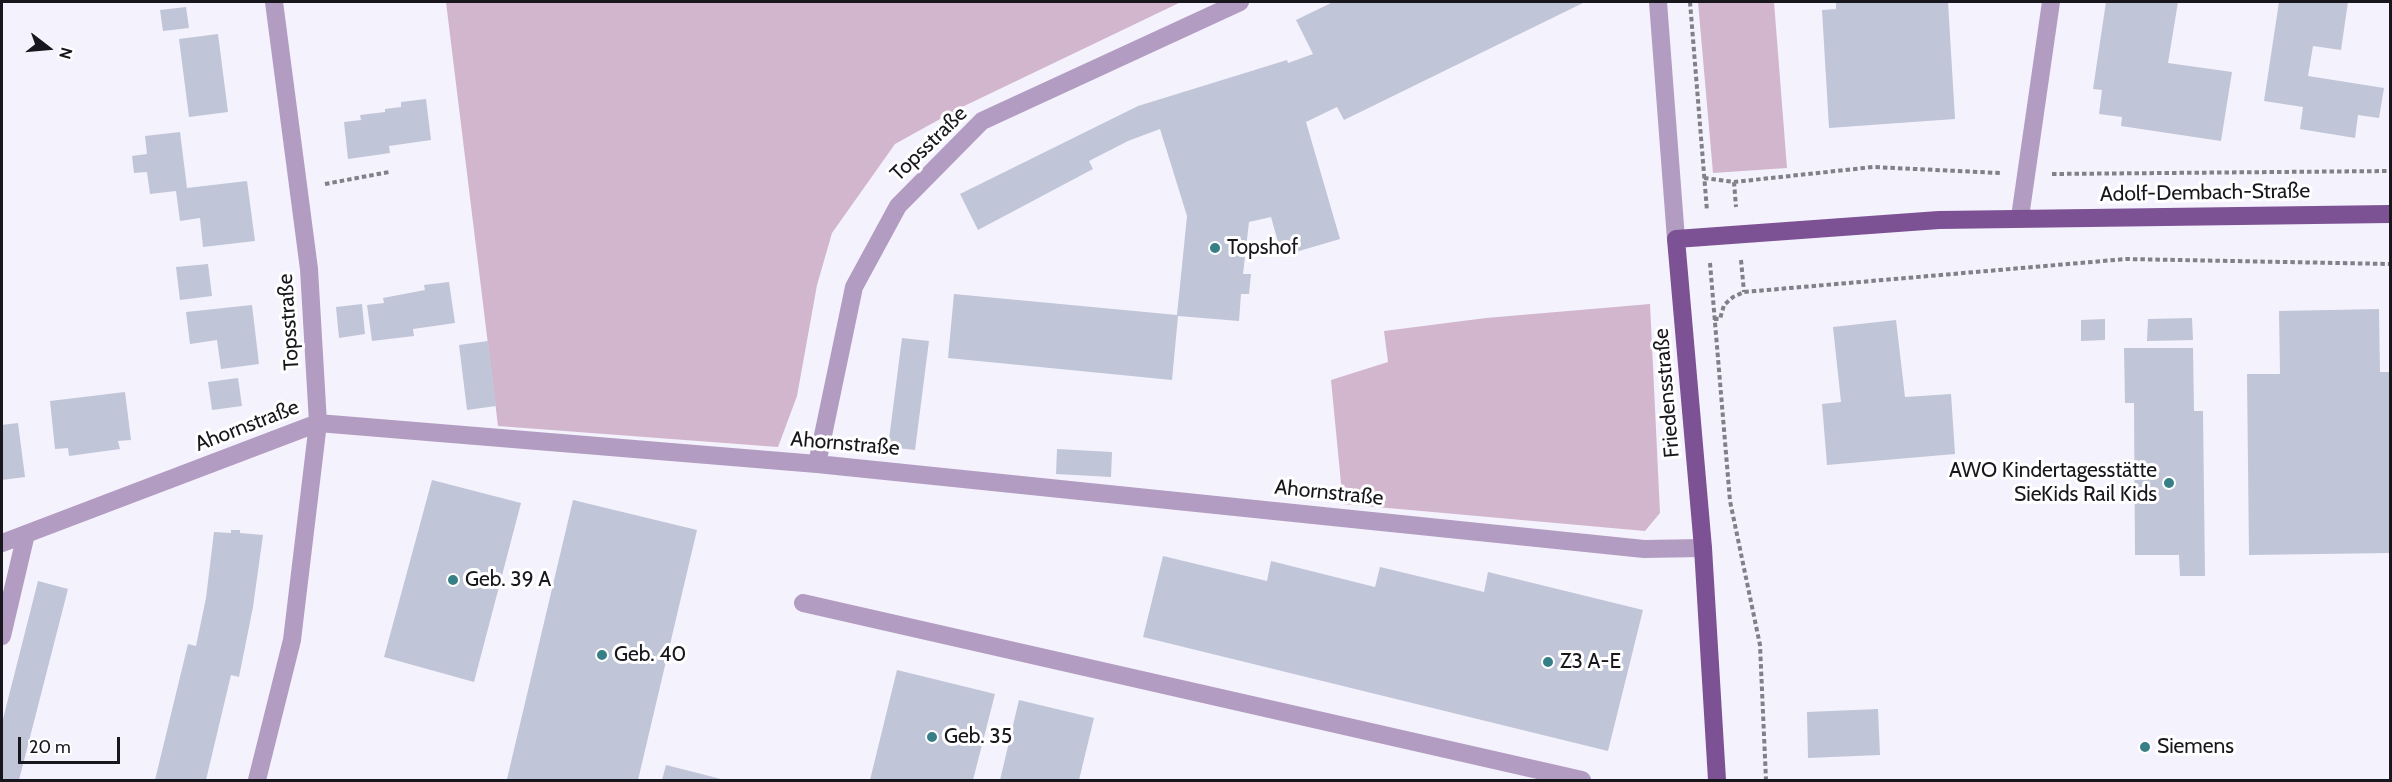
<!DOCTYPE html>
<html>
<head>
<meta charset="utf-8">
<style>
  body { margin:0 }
  #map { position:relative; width:2392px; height:782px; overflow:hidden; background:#f4f2fd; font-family:Cabin,sans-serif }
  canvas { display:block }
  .frame { position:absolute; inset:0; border:3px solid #18171d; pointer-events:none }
  .north { position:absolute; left:18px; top:18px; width:60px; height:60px; -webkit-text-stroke:4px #fff; paint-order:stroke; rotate:106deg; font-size:16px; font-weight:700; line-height:24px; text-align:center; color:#18171d }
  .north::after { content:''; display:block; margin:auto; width:21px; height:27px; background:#18171d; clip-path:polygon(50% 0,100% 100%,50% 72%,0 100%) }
  .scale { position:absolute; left:18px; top:737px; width:102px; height:27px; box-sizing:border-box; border:3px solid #18171d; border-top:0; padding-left:8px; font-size:18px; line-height:21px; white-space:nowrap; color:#18171d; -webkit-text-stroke:4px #fff; paint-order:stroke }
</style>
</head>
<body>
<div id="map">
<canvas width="2392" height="782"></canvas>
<div class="frame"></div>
<div class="north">N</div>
<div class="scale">20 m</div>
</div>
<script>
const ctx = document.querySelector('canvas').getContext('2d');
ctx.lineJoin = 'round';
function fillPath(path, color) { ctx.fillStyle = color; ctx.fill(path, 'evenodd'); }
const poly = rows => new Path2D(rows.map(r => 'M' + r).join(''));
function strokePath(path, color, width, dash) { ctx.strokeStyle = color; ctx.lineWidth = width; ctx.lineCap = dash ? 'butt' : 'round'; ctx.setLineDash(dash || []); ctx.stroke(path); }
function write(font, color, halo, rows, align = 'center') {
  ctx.font = font + ' Cabin,sans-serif'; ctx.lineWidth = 6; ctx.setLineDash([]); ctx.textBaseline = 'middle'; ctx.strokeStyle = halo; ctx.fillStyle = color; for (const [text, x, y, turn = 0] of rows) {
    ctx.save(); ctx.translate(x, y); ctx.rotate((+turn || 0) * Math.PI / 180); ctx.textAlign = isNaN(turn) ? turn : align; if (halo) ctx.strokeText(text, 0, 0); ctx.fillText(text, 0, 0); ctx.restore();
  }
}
fillPath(poly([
  [446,2,1181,2,960,108,895,144,832,233,817,285,797,396,778,447,498,426],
  [1698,2,1774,2,1787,168,1713,173],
  [1650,304,1660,513,1645,531,1343,504,1331,380,1388,362,1384,331,1486,318]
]), '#d2b6ce');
fillPath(poly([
  [1333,2,1585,2,1344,120,1337,107,1306,122,1340,239,1282,256,1271,217,1249,222,1243,274,1251,274,1249,294,1241,294,1239,321,1178,316,1172,380,948,358,954,294,1177,315,1187,216,1160,129,1128,141,1089,161,1093,169,978,230,960,194,1138,106,1287,60,1288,63,1313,54,1296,20],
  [1836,2,1948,2,1955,119,1829,128,1822,10,1836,9],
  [2106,2,2178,2,2168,63,2232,72,2221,141,2121,126,2122,117,2099,114,2102,90,2093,89],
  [2279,2,2348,2,2341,50,2313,46,2308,76,2384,88,2379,118,2358,115,2355,138,2300,129,2303,107,2264,101],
  [186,7,189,28,163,31,160,10],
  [218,34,228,112,189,117,179,39],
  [426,99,431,140,389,146,390,153,348,159,344,122,361,120,360,115,385,112,385,109,401,107,401,102],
  [180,132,187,188,247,181,255,241,203,247,200,218,180,221,176,191,150,194,147,172,134,173,132,156,147,154,145,136],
  [208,264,212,296,180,300,176,267],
  [449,282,455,323,413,329,414,336,372,341,367,305,384,303,383,298,425,290,424,285],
  [362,304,365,334,339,338,336,307],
  [252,305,259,364,221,369,217,340,190,344,186,312],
  [2379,309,2380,372,2390,372,2390,553,2249,555,2247,374,2280,374,2279,311],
  [2192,318,2193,340,2147,341,2148,319],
  [2105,319,2105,340,2081,341,2081,320],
  [1896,320,1905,397,1951,394,1955,454,1827,465,1822,404,1841,402,1833,327],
  [902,338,929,341,915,450,888,447],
  [488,341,496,406,467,410,459,345],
  [2124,348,2193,348,2194,411,2203,411,2205,576,2180,576,2179,555,2135,555,2134,403,2125,403],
  [238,378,242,406,212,410,208,382],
  [125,392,131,440,118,441,120,449,69,456,68,448,55,449,50,401],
  [18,423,25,477,2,480,2,425],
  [1057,449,1112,452,1111,477,1056,474],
  [432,480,521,503,474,682,384,657],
  [573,500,697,530,638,780,507,779],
  [231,530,240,530,240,533,263,535,253,607,239,677,231,675,206,780,155,780,188,644,196,646,206,598,214,532,231,533],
  [1163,556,1267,581,1271,561,1375,587,1380,567,1484,592,1488,572,1643,610,1608,751,1143,637],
  [38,581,68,589,19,780,2,780,2,723],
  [897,670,995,694,973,780,870,780],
  [1019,700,1094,718,1079,780,1000,780],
  [1878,709,1880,755,1808,758,1807,712],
  [666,765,721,779,720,780,662,780]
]), '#c1c5d8');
strokePath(poly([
  [1690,2,1707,211],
  [2052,174,2390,171],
  [1704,178,1734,182,1873,167,2000,173],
  [1734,182,1736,207],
  [325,184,389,172],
  [1741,260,1744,292],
  [1710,263,1730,501,1760,645,1766,780],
  [1714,319,1720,319,1724,305,1733,297,1744,292,2126,259,2390,264]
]), '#818088', 4, [4.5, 3]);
strokePath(poly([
  [1658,2,1676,239],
  [2020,217,2051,2],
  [817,464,854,287,898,206,982,121,1240,2],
  [2,543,318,423,817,464,1644,549,1703,548],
  [803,603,1582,780],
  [2,636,26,534],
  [257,780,292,640,318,423,309,269,274,2]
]), '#b39cc1', 18);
strokePath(poly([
  [1717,780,1703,548,1676,239,1939,220,2390,214]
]), '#7c5294', 18);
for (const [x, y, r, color] of [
  [1215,248,6,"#377f86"],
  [2169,483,6,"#377f86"],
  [453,580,6,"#377f86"],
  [602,655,6,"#377f86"],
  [1548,662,6,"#377f86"],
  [932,737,6,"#377f86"],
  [2145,747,6,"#377f86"]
]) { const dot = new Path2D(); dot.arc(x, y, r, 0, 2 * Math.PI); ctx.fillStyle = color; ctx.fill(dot); strokePath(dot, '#fff', 2); }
write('21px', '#18171d', '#fff', [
  ["Topsstraße",929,144,-44],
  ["Adolf-Dembach-Straße",2205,193,-1],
  ["Topsstraße",289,322,-94],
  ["Friedensstraße",1667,393,-95],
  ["Ahornstraße",247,426,-21],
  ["Ahornstraße",845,444,5],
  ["Ahornstraße",1329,493,6]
]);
write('21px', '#18171d', '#fff', [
  ["Topshof",1227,248],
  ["AWO Kindertagesstätte",2157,471,"right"],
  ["SieKids Rail Kids",2157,495,"right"],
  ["Geb. 39 A",465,580],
  ["Geb. 40",614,655],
  ["Z3 A-E",1560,662],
  ["Geb. 35",944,737],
  ["Siemens",2157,747]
], 'left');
</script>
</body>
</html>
